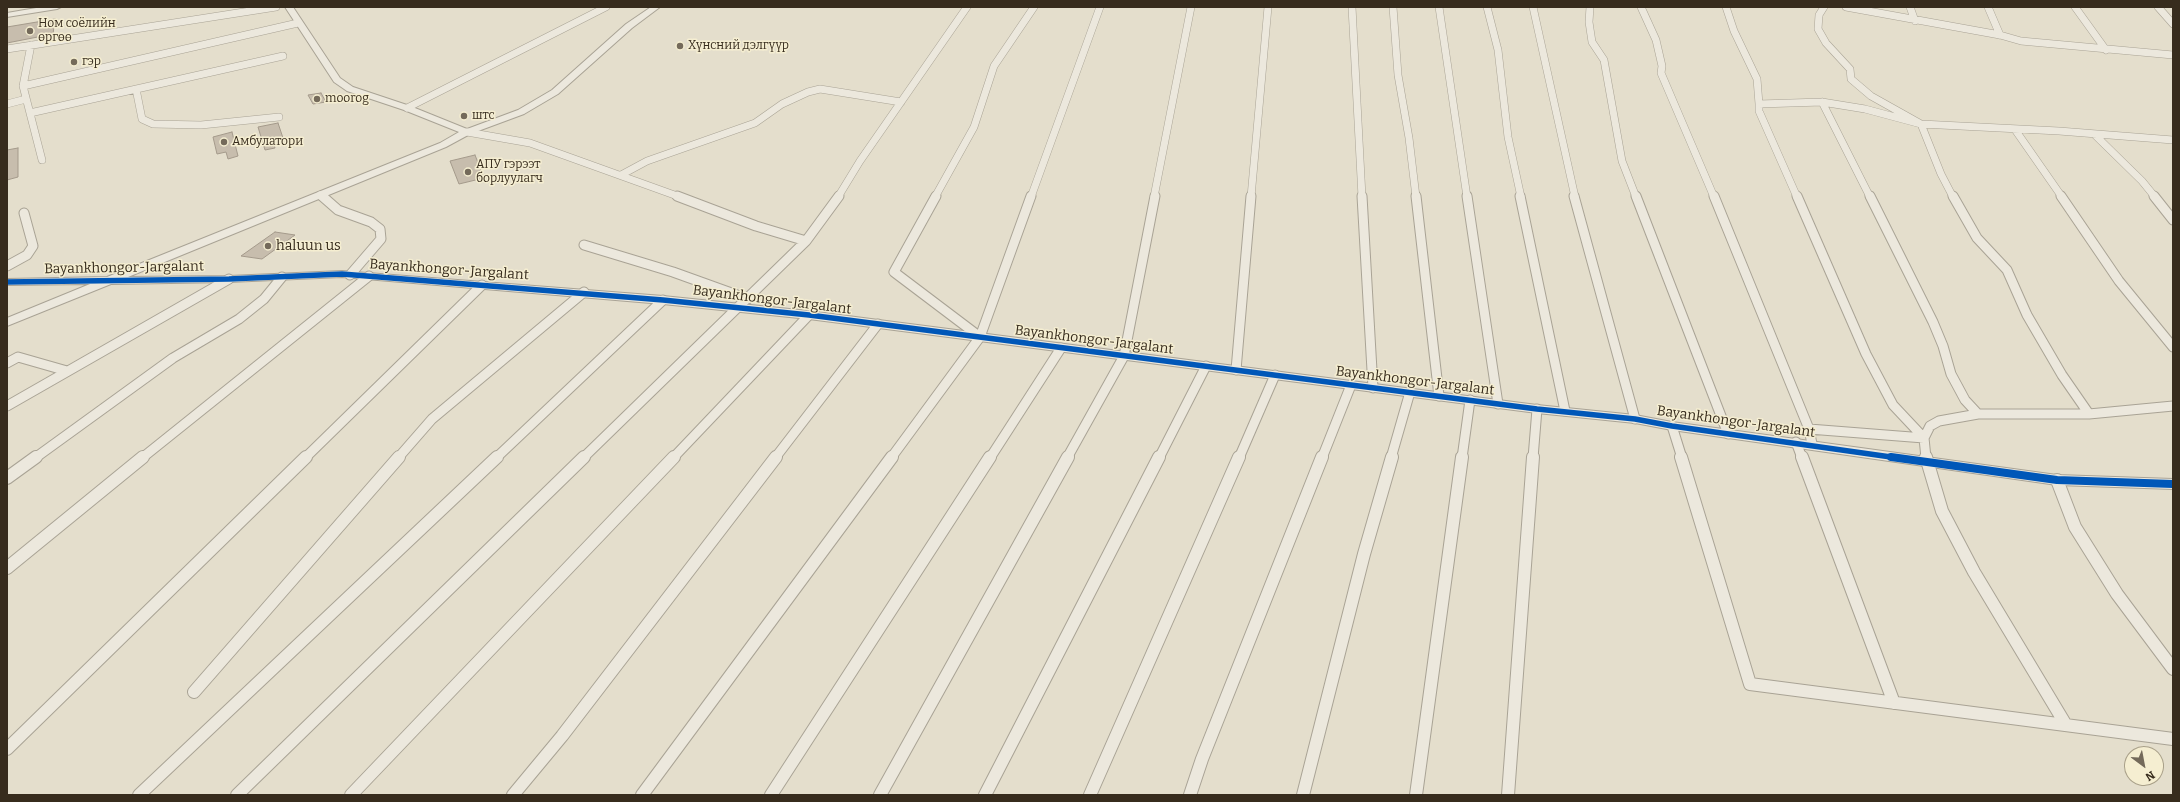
<!DOCTYPE html>
<html>
<head>
<meta charset="utf-8">
<style>
  body { margin:0 }
  #map { position:relative; width:2180px; height:802px; overflow:hidden; background:#e4decc; font-family:Bitter,serif }
  canvas { display:block }
  .frame { position:absolute; inset:0; border:8px solid #372c1d; pointer-events:none }
  .north { position:absolute; left:2124px; top:746px; width:40px; height:40px; box-sizing:border-box; background:#f5eed1; border:1px solid #a9a089; border-radius:50%; rotate:148deg; font-size:11px; font-weight:700; line-height:16px; text-align:center; color:#372c1d }
  .north::after { content:''; display:block; margin:auto; width:14px; height:18px; background:#746a5a; clip-path:polygon(50% 0,100% 100%,50% 72%,0 100%) }
</style>
</head>
<body>
<div id="map">
<canvas width="2180" height="802"></canvas>
<div class="frame"></div>
<div class="north">N</div>
</div>
<script>
const ctx = document.querySelector('canvas').getContext('2d');
ctx.lineJoin = 'round';
function fillPath(path, color) { ctx.fillStyle = color; ctx.fill(path, 'evenodd'); }
const poly = rows => new Path2D(rows.map(r => 'M' + r).join(''));
function strokePath(path, color, width, dash) { ctx.strokeStyle = color; ctx.lineWidth = width; ctx.lineCap = dash ? 'butt' : 'round'; ctx.setLineDash(dash || []); ctx.stroke(path); }
function write(font, color, halo, rows, align = 'center') {
  ctx.font = font + ' Bitter,serif'; ctx.lineWidth = 3; ctx.setLineDash([]); ctx.textBaseline = 'middle'; ctx.strokeStyle = halo; ctx.fillStyle = color; for (const [text, x, y, turn = 0] of rows) {
    ctx.save(); ctx.translate(x, y); ctx.rotate((+turn || 0) * Math.PI / 180); ctx.textAlign = isNaN(turn) ? turn : align; if (halo) ctx.strokeText(text, 0, 0); ctx.fillText(text, 0, 0); ctx.restore();
  }
}
const building = poly([
  [55,19,53,34,7,43,7,27,55,19],
  [321,93,326,102,313,104,308,95,321,93],
  [278,123,283,138,273,141,275,148,265,150,258,127,278,123],
  [232,132,238,156,228,159,226,152,217,154,213,137,232,132],
  [18,148,18,177,7,180,7,150,18,148],
  [475,155,484,178,459,184,450,161,475,155],
  [275,232,295,235,262,259,241,256,275,232]
]);
fillPath(building, '#c7bdad');
strokePath(building, '#a49a8b', 1);
const minorFar2 = poly([
  [1352,7,1362,197],
  [1393,7,1398,75,1409,138,1416,197],
  [1439,7,1467,197],
  [1487,7,1498,50,1508,137,1521,197],
  [1533,7,1575,197],
  [1590,7,1589,22,1592,42,1604,60,1622,161,1636,197],
  [1641,7,1656,40,1662,66,1661,73,1714,197],
  [1726,7,1734,31,1757,79,1759,104],
  [1824,7,1819,15,1818,29,1826,43,1850,69,1851,79,1871,96,1921,124,1941,174,1953,197],
  [1846,7,2000,35,2021,41,2173,55],
  [1910,7,1915,21],
  [1988,7,2000,35],
  [2075,7,2106,50],
  [2158,7,2173,24],
  [31,45,23,86,42,160],
  [7,49,276,7],
  [23,86,298,23],
  [136,89,142,119,153,124,201,125,279,117],
  [1822,102,1870,197],
  [7,104,26,99],
  [407,108,606,7],
  [30,113,283,56],
  [2016,131,2062,197],
  [467,132,530,143,680,197],
  [2095,135,2142,181,2155,197],
  [621,175,647,161,755,123,782,104,808,92,820,89,901,102],
  [320,195,323,197],
  [838,197,860,161,967,7],
  [935,197,974,127,994,66,1034,7],
  [1031,197,1100,7],
  [1154,197,1191,7],
  [1251,197,1268,7],
  [1797,197,1759,111,1759,104,1822,102,1865,109,1921,124,2059,131,2173,140]
]);
const minorFar1 = poly([
  [322,196,338,210,371,222,380,229,381,239,350,275],
  [677,196,756,226,806,241],
  [936,196,894,272,980,337],
  [1362,196,1373,388],
  [1416,196,1439,396],
  [1467,196,1498,404],
  [1520,196,1565,411],
  [1574,196,1635,419],
  [1636,196,1728,434],
  [1714,196,1809,429,1924,438,1930,426,1939,421,1978,414,2089,414,2173,406],
  [1797,196,1866,354,1893,405,1924,438,1926,458],
  [1870,196,1933,322,1943,346,1951,374,1965,400,1978,414],
  [1953,196,1977,238,2007,270,2027,315,2062,375,2089,414],
  [2061,196,2119,281,2173,347],
  [2154,196,2173,220],
  [584,245,673,272,748,299],
  [7,266,27,255,33,246,24,213],
  [7,363,18,357,67,371],
  [1236,370,1251,196],
  [7,406,229,279],
  [1672,426,1682,458],
  [1809,429,1812,444],
  [1796,442,1802,458],
  [35,458,173,358,239,319,264,299,282,277],
  [142,458,369,276],
  [305,458,482,285],
  [398,458,432,419,584,292],
  [496,458,663,300],
  [583,458,806,241,839,196],
  [673,458,809,315],
  [775,458,878,324],
  [891,458,980,337,1031,196],
  [990,458,1061,348],
  [1067,458,1124,356,1155,196],
  [1159,458,1206,366],
  [1239,458,1275,375],
  [1322,458,1351,385],
  [1391,458,1410,392],
  [1462,458,1470,400],
  [1533,458,1537,409]
]);
const minor = poly([
  [1681,457,1750,684,2173,739],
  [1802,457,1894,703],
  [1926,457,1942,511,1974,572,2066,725],
  [7,478,36,457],
  [2057,480,2075,527,2117,594,2173,669],
  [7,568,143,457],
  [194,692,399,457],
  [7,749,306,457],
  [139,795,497,457],
  [237,795,584,457],
  [351,795,674,457],
  [513,795,562,736,776,457],
  [642,795,892,457],
  [771,795,990,457],
  [880,795,1068,457],
  [985,795,1159,457],
  [1090,795,1239,457],
  [1190,795,1202,759,1322,457],
  [1303,795,1364,554,1392,457],
  [1416,795,1462,457],
  [1508,795,1533,457]
]);
const tertiary = poly([
  [42,7,61,7,57,9,7,17,7,13,42,7],
  [285,7,293,7,340,78,353,87,410,106,467,129,518,110,552,90,626,24,651,7,660,7,632,28,558,94,524,114,470,134,446,147,128,277,229,276,342,271,663,296,809,311,1537,405,1635,415,1672,422,2057,475,2173,479,2173,489,2057,485,1672,430,1635,423,1537,413,809,319,663,304,342,277,229,282,111,284,7,326,7,318,90,284,7,285,7,279,107,277,440,143,459,132,404,110,347,91,334,82,285,7]
]);
strokePath(minorFar2, '#a9a395', 8);
strokePath(minorFar1, '#a9a395', 11);
strokePath(minor, '#a9a395', 14);
strokePath(tertiary, '#a9a395', 2);
strokePath(minorFar2, '#ece8dd', 7);
strokePath(minorFar1, '#ece8dd', 9);
strokePath(minor, '#ece8dd', 12);
fillPath(tertiary, '#ece8dd');
strokePath(poly([
  [7,282,229,279,342,274,663,300,809,315,1537,409,1635,419,1672,426,1898,458]
]), '#0057b8', 5.5);
strokePath(poly([
  [1891,457,2057,480,2173,484]
]), '#0057b8', 8);
for (const [x, y, r, color] of [
  [30,31,4,"#746a5a"],
  [680,46,4,"#746a5a"],
  [74,62,4,"#746a5a"],
  [317,99,4,"#746a5a"],
  [464,116,4,"#746a5a"],
  [224,142,4,"#746a5a"],
  [468,172,4,"#746a5a"],
  [268,246,4,"#746a5a"]
]) { const dot = new Path2D(); dot.arc(x, y, r, 0, 2 * Math.PI); ctx.fillStyle = color; ctx.fill(dot); strokePath(dot, '#f5eed1', 1.5); }
write('12px', '#372c1d', '#f5eed1', [
  ["Ном соёлийн",38,24],
  ["өргөө",38,38],
  ["Хүнсний дэлгүүр",688,46],
  ["гэр",82,62],
  ["moorog",325,99],
  ["штс",472,116],
  ["Амбулатори",232,142],
  ["АПУ гэрээт",476,165],
  ["борлуулагч",476,179]
], 'left');
write('14px', '#372c1d', '#f5eed1', [
  ["haluun us",276,246]
], 'left');
write('14px', '#372c1d', '#f5eed1', [
  ["Bayankhongor-Jargalant",124,268,-1],
  ["Bayankhongor-Jargalant",449,270,4],
  ["Bayankhongor-Jargalant",772,300,7],
  ["Bayankhongor-Jargalant",1094,340,7],
  ["Bayankhongor-Jargalant",1415,381,7],
  ["Bayankhongor-Jargalant",1736,422,8]
]);
</script>
</body>
</html>
